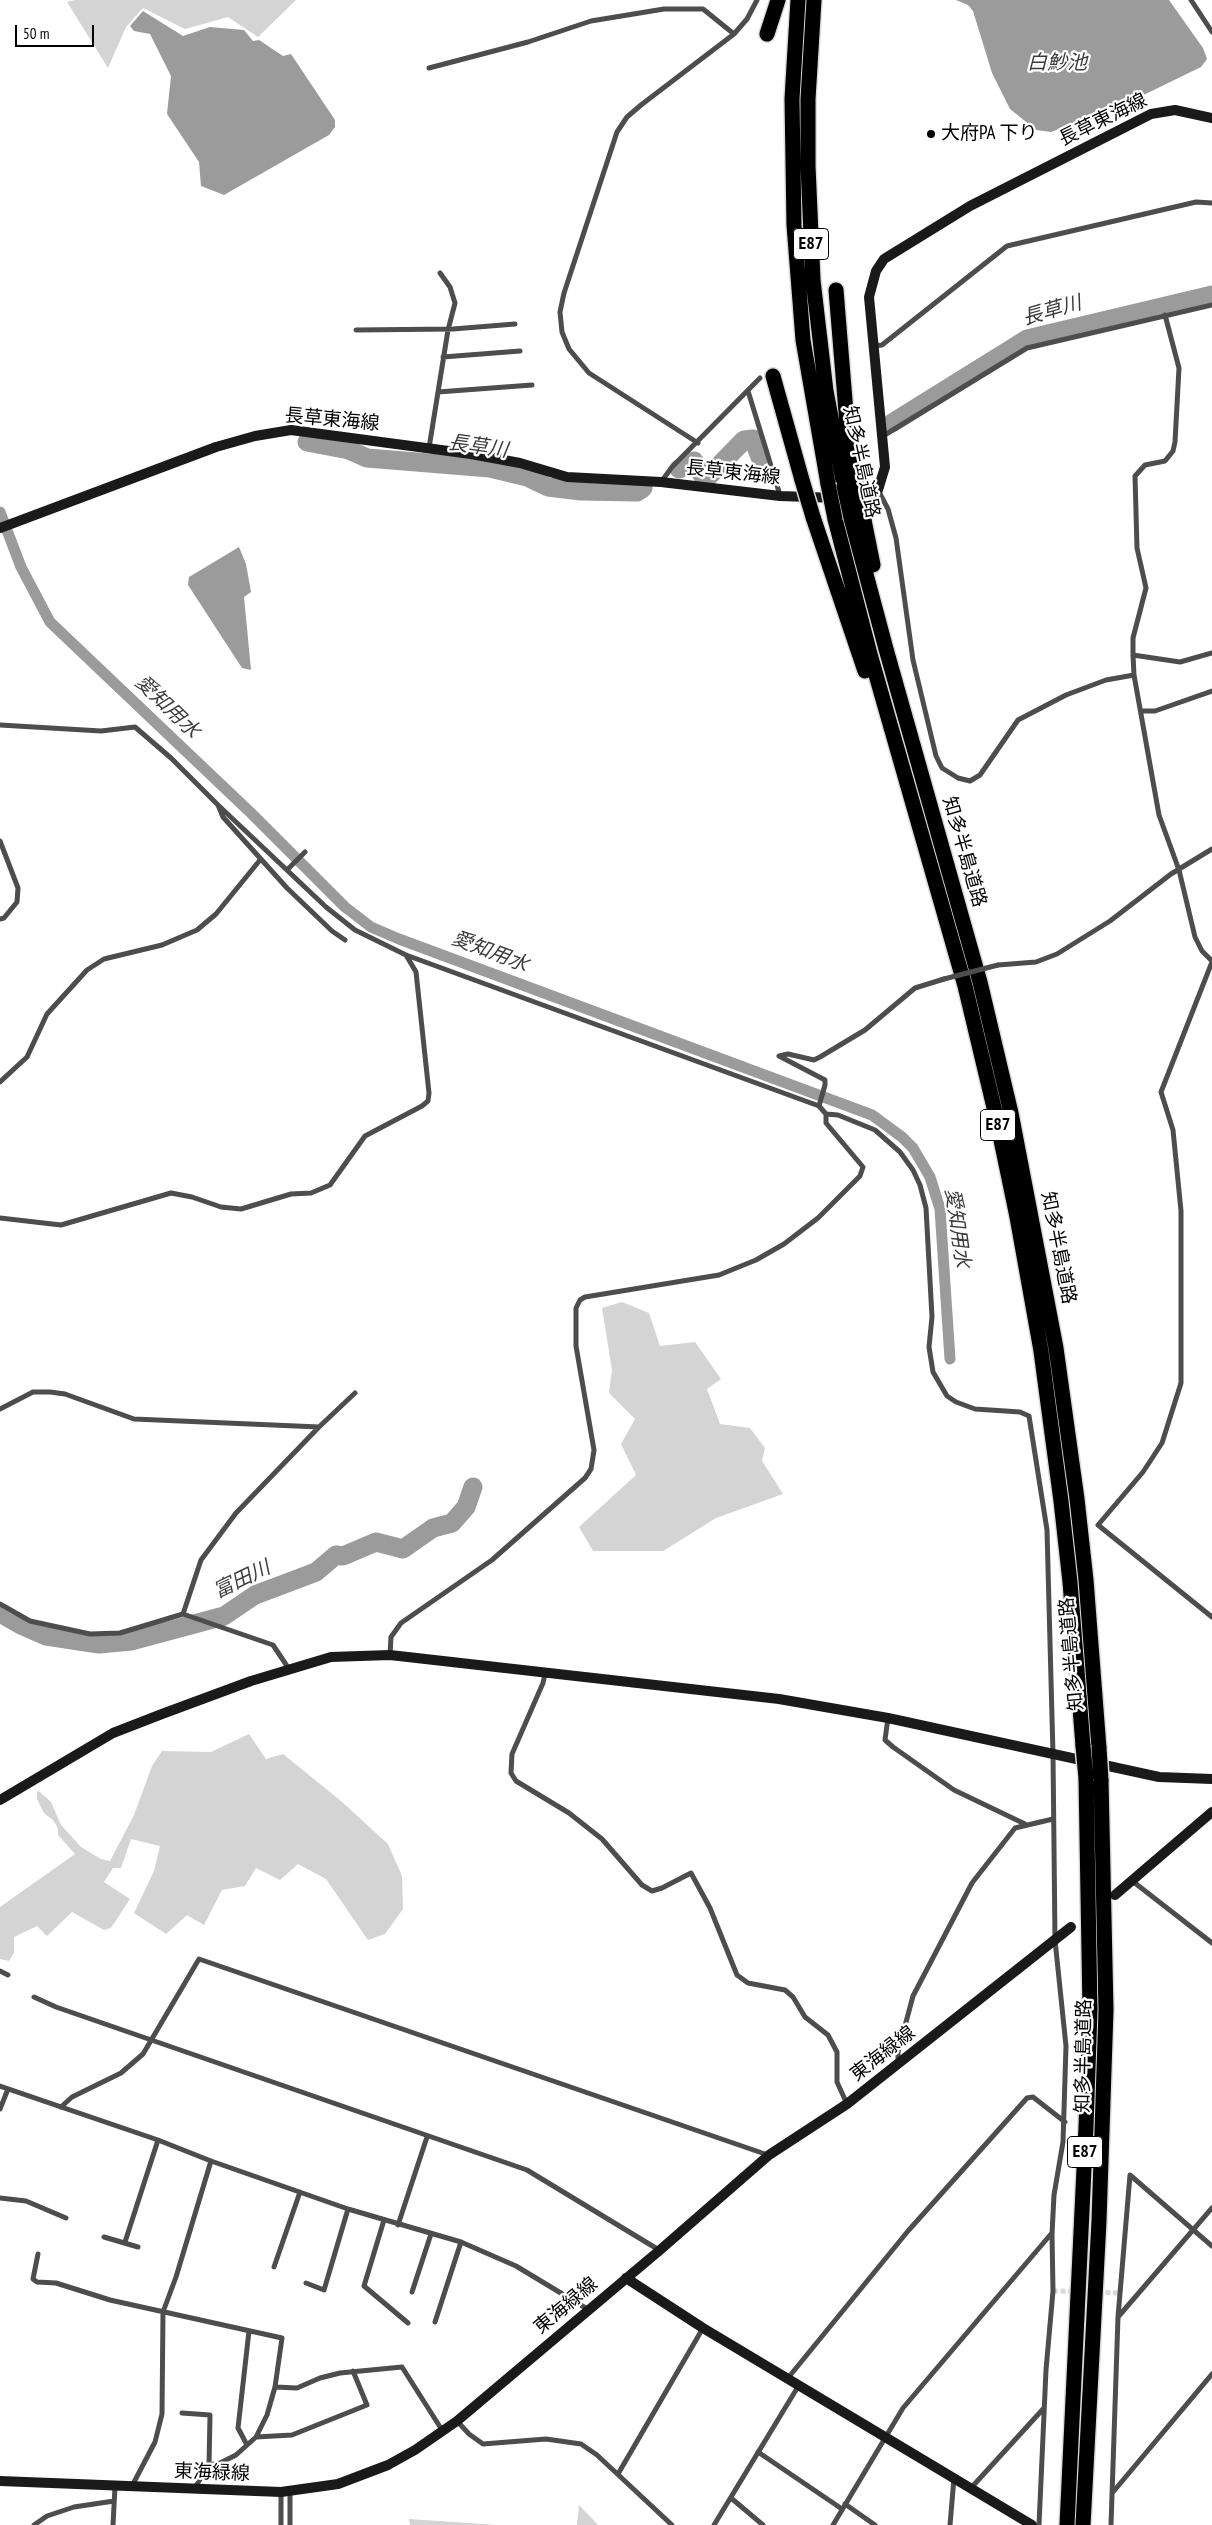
<!DOCTYPE html>
<html>
<head>
<meta charset="utf-8">
<style>
  body { margin:0 }
  #map { position:relative; width:1212px; height:2525px; overflow:hidden; background:#fff; font-family:"PT Sans Narrow",sans-serif }
  canvas { display:block }
  .scale { position:absolute; left:15px; top:25px; width:79px; height:22px; box-sizing:border-box; border:2px solid #000; border-top:0; padding-left:6px; font-size:15px; line-height:18px; white-space:nowrap; color:#000; -webkit-text-stroke:4px #fff; paint-order:stroke }
</style>
</head>
<body>
<div id="map">
<canvas width="1212" height="2525"></canvas>
<div class="scale">50 m</div>
</div>
<script>
const ctx = document.querySelector('canvas').getContext('2d');
ctx.lineJoin = 'round';
function fillPath(path, color) { ctx.fillStyle = color; ctx.fill(path, 'evenodd'); }
const poly = rows => new Path2D(rows.map(r => 'M' + r).join(''));
function strokePath(path, color, width, dash) { ctx.strokeStyle = color; ctx.lineWidth = width; ctx.lineCap = dash ? 'butt' : 'round'; ctx.setLineDash(dash || []); ctx.stroke(path); }
function write(font, color, halo, rows, align = 'center') {
  ctx.font = font + ' "PT Sans Narrow","Noto Sans JP",sans-serif'; ctx.lineWidth = 4.5; ctx.setLineDash([]); ctx.textBaseline = 'middle'; ctx.strokeStyle = halo; ctx.fillStyle = color; for (const [text, x, y, turn = 0] of rows) {
    ctx.save(); ctx.translate(x, y); ctx.rotate((+turn || 0) * Math.PI / 180); ctx.textAlign = isNaN(turn) ? turn : align; if (halo) ctx.strokeText(text, 0, 0); ctx.fillText(text, 0, 0); ctx.restore();
  }
}
fillPath(poly([
  [75,0,296,0,258,37,228,17,185,29,143,8,126,27,108,68,67,2],
  [622,1302,649,1313,660,1346,695,1342,721,1379,707,1389,720,1424,750,1428,765,1448,762,1461,783,1494,716,1518,663,1551,593,1551,579,1527,636,1475,621,1444,635,1419,609,1393,612,1370,602,1308],
  [249,1734,266,1759,283,1754,341,1801,388,1844,402,1876,403,1909,385,1934,368,1940,326,1879,298,1864,280,1880,256,1868,245,1886,222,1890,204,1925,187,1915,166,1934,134,1913,154,1871,160,1846,131,1839,121,1868,113,1868,104,1882,130,1899,111,1928,104,1930,72,1912,47,1936,37,1926,14,1937,14,1953,9,1961,0,1959,0,1907,75,1854,58,1835,58,1828,53,1820,44,1813,37,1799,37,1791,40,1792,51,1802,61,1825,81,1847,101,1859,110,1861,134,1815,152,1766,162,1751,211,1752],
  [579,2505,598,2525,577,2525],
  [409,2519,497,2525,410,2525]
]), '#d4d4d4');
fillPath(poly([
  [956,0,1169,0,1203,48,1207,59,1201,67,1125,104,1051,132,1036,130,1010,109,992,73,973,11,968,5],
  [143,11,183,36,210,27,244,30,253,41,259,40,283,56,291,54,335,120,335,127,329,135,224,195,201,186,199,162,167,114,171,76,150,34,134,31,130,26],
  [239,547,246,564,251,592,244,597,251,670,242,668,188,585,189,577]
]), '#9b9b9b');
strokePath(poly([
  [0,512,21,567,50,622,252,814,345,907,371,927,399,939,872,1115,902,1137,913,1148,930,1177,940,1209,950,1359]
]), '#9b9b9b', 11);
strokePath(poly([
  [892,423,1027,339,1212,295],
  [307,442,349,450,367,458,490,468,527,477,548,487,581,491,637,492,643,488],
  [679,469,694,461,705,480,744,440,753,439,760,457],
  [0,1613,21,1625,46,1636,99,1644,131,1641,224,1616,255,1595,316,1572,336,1555,343,1556,376,1542,403,1549,433,1528,452,1523,466,1507,473,1487]
]), '#9b9b9b', 19);
strokePath(poly([
  [1053,2291,1120,2293]
]), '#d9d9d9', 5, [5, 2.5]);
const highway = poly([
  [798,0,792,99,794,225,803,340,828,484],
  [814,0,808,99,808,166,813,280,826,391,844,486],
  [767,34,778,0],
  [836,290,849,449,857,488],
  [773,376,802,480],
  [813,517,865,671],
  [851,518,886,649,980,982,1011,1113,1056,1348,1077,1499,1086,1580,1099,1748],
  [835,519,870,654,965,986,996,1116,1017,1217,1041,1351,1061,1501,1070,1582,1083,1746],
  [864,520,873,565],
  [1067,2525,1086,2127,1090,2010,1086,1778],
  [1083,2525,1099,2221,1106,2010,1101,1780]
]);
strokePath(highway, '#dbdbdb', 18);
strokePath(poly([
  [1191,0,1212,32],
  [429,68,528,42,591,21,664,9,703,9,734,34],
  [1165,315,1179,368,1175,442,1173,451,1165,461,1145,465,1135,476,1137,548,1146,588,1133,638,1133,655,1134,675,1159,815,1179,870,1195,937,1202,951,1212,961],
  [356,330,453,329,515,324],
  [874,346,882,345,1007,246,1196,202,1212,203],
  [443,357,520,351],
  [748,391,780,495],
  [438,392,532,385],
  [883,436,1027,348,1212,305],
  [698,443,589,373,569,349,562,332,560,312,564,293,617,132,627,117,641,105,734,34,747,19,757,0],
  [429,448,448,330,455,303,450,287,440,273],
  [661,482,672,467,760,378],
  [878,490,888,509,896,538,913,660,936,756,942,768,958,778,970,781,980,775,1018,720,1066,695,1106,680,1134,675],
  [1133,655,1180,662,1212,653],
  [1141,711,1155,711,1212,691],
  [0,725,101,731,135,727,171,758,218,805,223,817,287,888,332,931,345,940],
  [218,805,326,907,355,930,406,955,819,1106,826,1114,826,1123,863,1167,860,1176,818,1218,784,1244,756,1260,719,1275,585,1297,580,1300,576,1308,576,1346,594,1450,591,1469,585,1478,492,1560,401,1623,391,1637,390,1655],
  [0,841,18,888,17,902,4,918,0,919],
  [287,870,305,852],
  [1212,962,1161,1092,1173,1130,1181,1211,1181,1383,1162,1443,1143,1472,1098,1525,1212,1617],
  [998,965,1036,962,1057,954,1110,921,1171,874,1212,849],
  [0,1082,27,1057,47,1014,87,970,104,959,162,945,197,930,216,914,260,860],
  [819,1106,825,1085,825,1080,779,1056,788,1054,814,1060,820,1057,865,1030,915,988,944,979],
  [826,1114,838,1115,875,1130,900,1152,913,1170,920,1185,926,1208,932,1317,929,1347,933,1372,947,1396,956,1402,975,1409,1020,1412,1029,1416,1047,1530,1053,1754,1055,1940,1066,2046,1063,2142,1054,2195,1052,2234,1053,2291,1046,2370,1039,2525],
  [0,1218,61,1225,171,1193,192,1197,221,1207,241,1209,291,1194,311,1193,330,1185,365,1136,422,1106,428,1101,429,1093,416,972,406,955],
  [0,1409,33,1392,50,1392,65,1394,134,1419,319,1427],
  [0,1604,30,1621,90,1634,120,1633,183,1614,273,1645,289,1669],
  [183,1614,201,1560,236,1513,319,1427,355,1393],
  [545,1674,543,1683,512,1754,511,1773,516,1781,569,1813,602,1839,642,1885,652,1891,662,1888,691,1873,710,1908,737,1975,748,1983,785,1990,793,1997,805,2017,828,2035,837,2052,837,2082,847,2104],
  [888,1718,885,1740,893,1747,954,1790,1025,1824],
  [1131,1880,1212,1943],
  [0,1971,8,1975],
  [34,1997,56,2007,527,2170,659,2250],
  [898,2064,898,2052,913,1996,972,1883,1015,1828,1053,1819],
  [0,2086,158,2140,211,2161,348,2209,461,2242,516,2266,589,2310],
  [61,2107,72,2097,121,2073,143,2054,199,1959,768,2155],
  [0,2109,8,2089],
  [0,2198,26,2201,66,2218],
  [384,2220,364,2286,408,2323],
  [398,2225,427,2137],
  [104,2237,138,2247],
  [125,2242,158,2140],
  [38,2254,33,2279,37,2282,56,2283,110,2300,282,2338,275,2387,267,2415,256,2437,236,2455,220,2463,209,2465],
  [274,2267,300,2192],
  [306,2283,324,2290,348,2209],
  [412,2292,431,2234],
  [1118,2317,1212,2208],
  [435,2322,461,2242],
  [788,2378,908,2231,1027,2098,1033,2097,1065,2122],
  [275,2387,297,2388,320,2378,340,2373,402,2367,442,2430],
  [182,2413,210,2415,209,2465,194,2489],
  [457,2421,469,2434,483,2444,546,2439,581,2444,597,2455,672,2525],
  [256,2437,292,2435,367,2405,353,2371],
  [247,2445,238,2428,249,2331],
  [758,2452,842,2509],
  [618,2474,703,2328],
  [132,2486,155,2442,162,2414,163,2312,176,2277,211,2161],
  [971,2488,1044,2408],
  [1113,2492,1212,2374],
  [731,2498,763,2525],
  [845,2504,875,2525],
  [34,2525,47,2516,74,2507,114,2501],
  [113,2525,115,2487],
  [281,2525,281,2492],
  [290,2525,290,2492],
  [714,2525,799,2385],
  [833,2525,903,2408,1051,2234],
  [950,2525,954,2478],
  [1111,2525,1118,2317,1130,2175,1212,2246]
]), '#4d4d4d', 5);
strokePath(poly([
  [854,498,864,499,878,490,885,467,869,297,876,271,884,259,970,206,1151,114,1175,110,1212,118],
  [0,528,216,447,255,436,291,430,471,454,520,463,567,477,661,482,780,496,837,498],
  [0,1800,113,1733,162,1714,251,1681,331,1657,390,1655,779,1699,888,1718,1159,1777,1212,1779],
  [1115,1895,1212,1812],
  [626,2278,703,2328,1032,2525],
  [0,2481,281,2492,338,2484,388,2465,415,2450,457,2421,660,2250,769,2155,847,2104,1071,1927]
]), '#1a1a1a', 10);
strokePath(highway, '#000', 15);
const highwayBridge = poly([
  [802,480,813,517],
  [828,484,835,519],
  [844,486,851,518],
  [857,488,864,520],
  [1083,1746,1086,1778],
  [1099,1748,1101,1780]
]);
strokePath(highwayBridge, '#dbdbdb', 18, []);
strokePath(poly([
  [944,979,998,965]
]), '#4d4d4d', 5);
strokePath(highwayBridge, '#000', 15);
for (const [x, y, r, color] of [
  [931,134,5,"#000"]
]) { const dot = new Path2D(); dot.arc(x, y, r, 0, 2 * Math.PI); ctx.fillStyle = color; ctx.fill(dot); strokePath(dot, '#fff', 2); }
for (const [x, y, w] of [
  [811,244,35],
  [998,1125,35],
  [1085,2152,35]
]) { const box = new Path2D(); box.roundRect(x - w / 2, y - 15.5, w, 31, 4); ctx.fillStyle = '#fff'; ctx.fill(box); strokePath(box, '#000', 1); }
write('bold 18px', '#000', null, [
  ["E87",811,244],
  ["E87",998,1125],
  ["E87",1085,2152]
]);
write('19px', '#000', '#fff', [
  ["長草東海線",1103,120,-26],
  ["長草東海線",332,420,5],
  ["知多半島道路",861,462,78],
  ["長草東海線",733,473,6],
  ["知多半島道路",964,852,74],
  ["知多半島道路",1058,1248,79],
  ["知多半島道路",1072,1654,-95],
  ["東海緑線",883,2054,-38],
  ["知多半島道路",1084,2056,-89],
  ["東海緑線",566,2306,-40],
  ["東海緑線",212,2473,2]
]);
write('19px', '#000', '#fff', [
  ["大府PA 下り",941,134]
], 'left');
write('italic 20px', '#3c3c3c', '#fff', [
  ["白魦池",1057,63],
  ["長草川",1052,311,-16],
  ["長草川",478,447,8],
  ["愛知用水",167,707,44],
  ["愛知用水",490,952,21],
  ["愛知用水",957,1228,82],
  ["富田川",242,1580,-26]
]);
</script>
</body>
</html>
